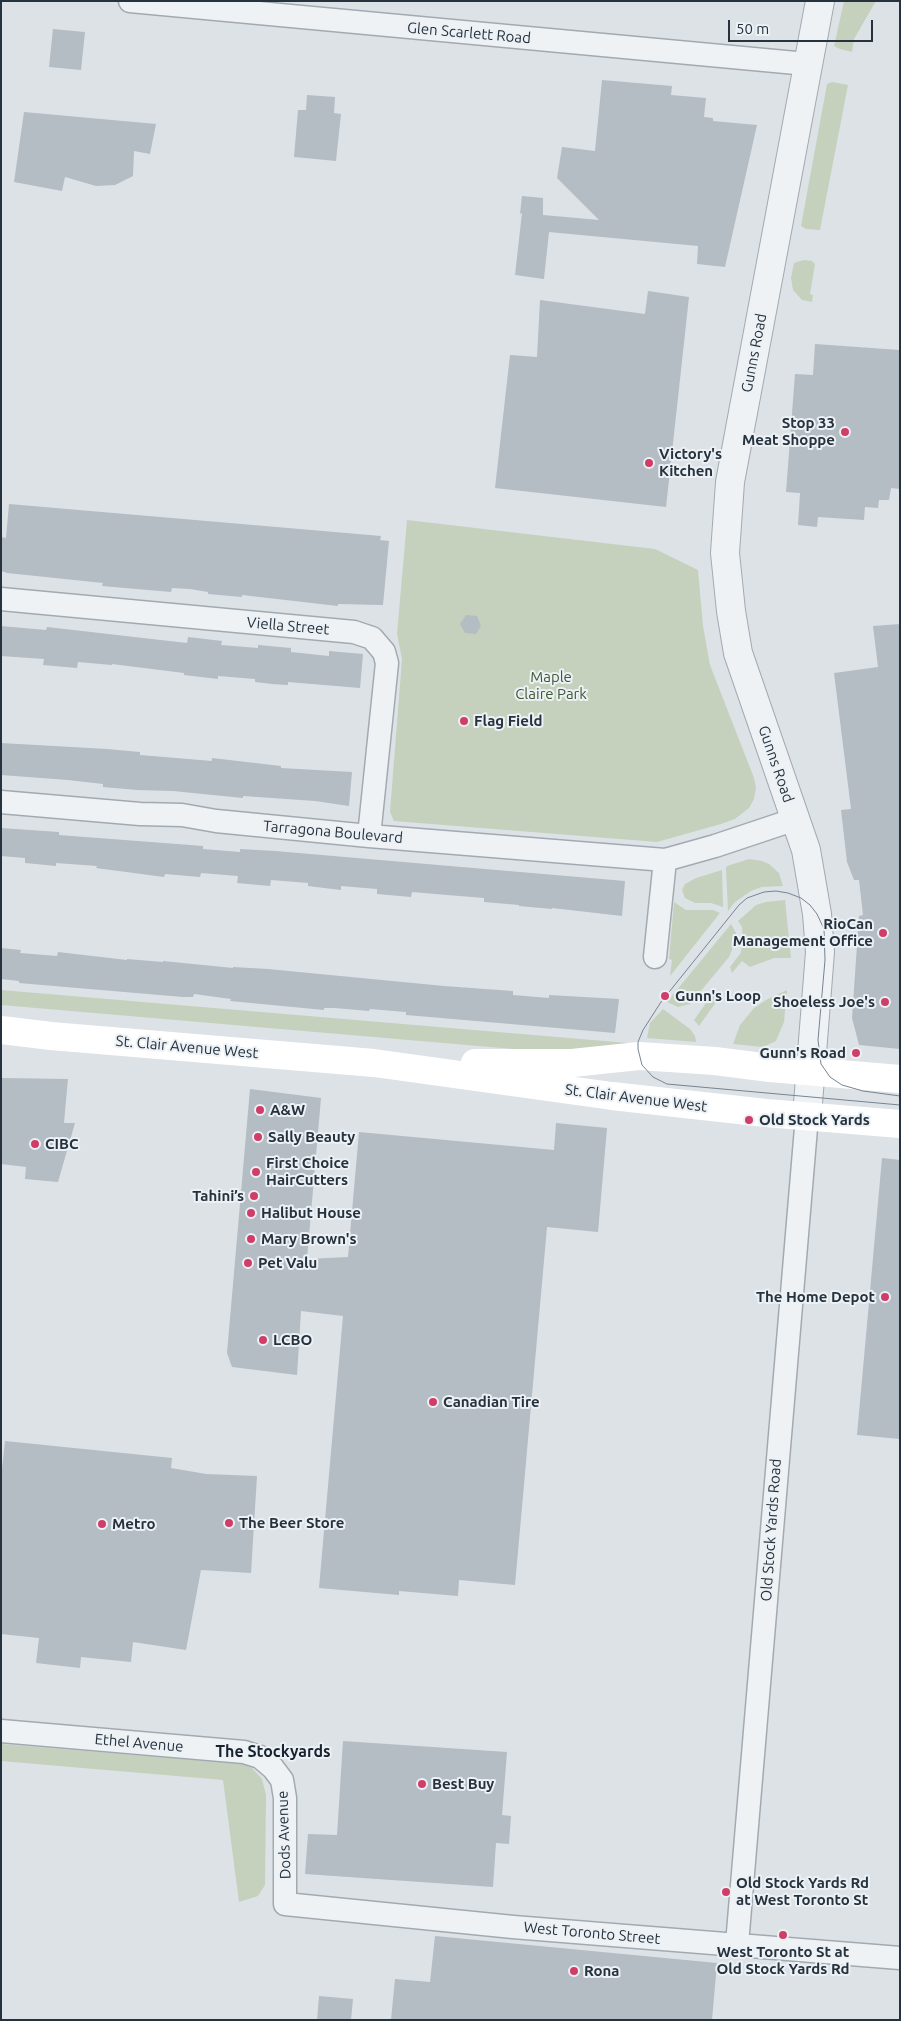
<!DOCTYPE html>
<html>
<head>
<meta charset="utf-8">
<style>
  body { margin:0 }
  #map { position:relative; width:901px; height:2021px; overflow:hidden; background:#dde2e7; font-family:Ubuntu,sans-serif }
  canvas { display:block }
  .frame { position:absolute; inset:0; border:2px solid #26323d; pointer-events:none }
  .scale { position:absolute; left:728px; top:20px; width:145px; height:22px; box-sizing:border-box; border:2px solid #26323d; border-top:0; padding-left:6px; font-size:15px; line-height:18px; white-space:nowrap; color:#26323d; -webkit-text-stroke:4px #ecf1f5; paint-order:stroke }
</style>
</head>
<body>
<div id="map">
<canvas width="901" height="2021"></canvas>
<div class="frame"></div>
<div class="scale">50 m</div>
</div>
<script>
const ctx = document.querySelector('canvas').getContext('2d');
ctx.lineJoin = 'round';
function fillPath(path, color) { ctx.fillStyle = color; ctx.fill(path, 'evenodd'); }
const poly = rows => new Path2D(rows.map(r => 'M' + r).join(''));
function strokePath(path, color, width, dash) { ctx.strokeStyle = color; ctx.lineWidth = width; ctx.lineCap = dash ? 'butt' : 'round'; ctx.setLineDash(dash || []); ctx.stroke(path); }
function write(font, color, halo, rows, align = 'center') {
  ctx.font = font + ' Ubuntu,sans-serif'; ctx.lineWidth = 4; ctx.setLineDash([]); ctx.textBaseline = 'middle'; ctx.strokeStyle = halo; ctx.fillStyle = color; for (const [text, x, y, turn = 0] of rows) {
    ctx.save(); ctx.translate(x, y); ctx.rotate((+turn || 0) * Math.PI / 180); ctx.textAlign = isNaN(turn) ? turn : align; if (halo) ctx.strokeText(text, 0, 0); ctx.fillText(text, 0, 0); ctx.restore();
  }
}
fillPath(poly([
  [844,1,876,1,854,39,852,52,840,49,834,46],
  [832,82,848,85,820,230,806,229,801,226,827,84],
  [804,260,812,261,815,264,810,294,813,295,812,302,802,300,793,290,791,278,794,263],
  [407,520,655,549,698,570,703,626,710,665,754,778,756,788,754,799,749,808,735,819,721,824,657,842,394,821,390,812,402,659,397,634],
  [749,859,762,861,769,864,779,873,783,886,762,887,751,891,735,902,728,911,726,868,727,866],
  [722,870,723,907,711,903,695,903,685,898,682,890,685,884,696,878],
  [785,900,791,958,774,958,750,967,742,961,732,973,730,967,740,954,743,944,742,927,738,921,756,905,766,902],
  [674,902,686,910,713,910,720,913,670,976,672,960,669,959],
  [731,924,736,933,736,940,729,957,690,1004,678,1007,667,1002],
  [1,990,628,1043,629,1046,591,1050,525,1050,1,1005],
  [787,990,784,1022,776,1041,763,1047,733,1044,740,1025,754,1008,766,1000],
  [713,993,719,998,699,1026,694,1020],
  [663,1009,690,1029,695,1036,696,1042,647,1038,650,1023],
  [1,1744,244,1764,252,1768,262,1779,266,1795,265,1885,258,1896,239,1902,223,1780,1,1761]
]), '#c5d1bd');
fillPath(poly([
  [53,29,85,32,81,70,49,67],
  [602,80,672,86,671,95,706,98,704,117,713,118,713,121,757,125,725,267,697,264,698,246,549,232,544,279,515,275,522,213,520,214,522,196,543,198,543,215,599,220,557,178,562,147,595,151],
  [307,95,335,97,334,113,341,114,336,161,294,157,298,110,306,110],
  [24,112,156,124,150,154,134,151,133,176,115,185,96,186,65,177,62,191,14,182],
  [648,291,689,297,666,507,495,488,510,355,537,357,540,300,645,314],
  [815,344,900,350,900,489,891,488,889,500,879,500,878,508,865,507,864,520,818,517,817,527,798,525,800,493,786,492,795,374,813,375],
  [9,504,381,536,380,540,389,541,383,605,338,604,338,606,242,595,242,597,208,594,208,592,190,589,172,588,171,592,102,586,103,583,7,573,1,571,1,537,6,538],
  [466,615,477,616,481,626,476,634,465,633,460,624],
  [900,624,900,1049,859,1045,852,1018,859,916,863,915,859,880,854,880,847,862,841,810,851,809,834,673,878,667,873,626],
  [1,626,46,630,47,627,187,643,188,637,222,641,221,645,258,648,258,645,291,648,291,652,329,656,329,651,363,654,360,688,288,682,288,685,272,684,255,682,255,679,218,676,218,679,184,675,184,673,112,664,112,665,78,662,77,668,43,665,44,659,1,656],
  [1,743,107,749,140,752,140,755,212,761,212,758,281,766,281,768,352,772,349,806,315,801,243,796,243,798,173,791,137,790,103,787,103,784,68,780,1,775],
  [1,828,59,832,59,835,203,846,203,849,240,852,240,849,275,851,625,881,622,916,552,908,552,909,519,906,519,905,484,902,484,898,447,895,412,892,411,897,377,894,377,889,341,886,341,890,308,886,308,883,271,880,270,886,237,883,238,876,201,873,200,877,165,874,164,877,96,868,97,866,56,863,56,866,25,863,25,858,1,856],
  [1,948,21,950,20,953,57,956,58,952,127,960,127,959,163,962,163,961,233,968,233,967,268,969,444,986,513,991,513,995,549,998,549,995,619,999,615,1033,418,1016,406,1015,406,1012,370,1009,369,1011,335,1008,324,1008,324,1010,230,1001,231,999,194,994,193,997,183,997,19,983,19,981,1,979],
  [1,1078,68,1079,64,1123,75,1123,58,1182,25,1179,26,1167,1,1164],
  [250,1089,321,1098,307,1259,348,1257,359,1132,554,1150,556,1123,607,1128,598,1232,547,1227,515,1585,459,1580,458,1596,399,1591,399,1595,319,1588,343,1316,301,1311,297,1375,232,1367,227,1353],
  [882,1158,900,1160,900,1439,857,1435],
  [5,1441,172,1458,171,1468,206,1474,257,1476,251,1573,201,1570,186,1650,133,1642,131,1662,81,1657,80,1668,36,1663,39,1638,1,1634,1,1478],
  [343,1741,507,1752,502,1815,511,1816,509,1844,496,1843,493,1887,305,1874,308,1834,337,1835],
  [435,1936,717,1963,712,2020,391,2020,395,1979,430,1982],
  [319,1996,353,1999,351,2020,317,2020]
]), '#b4bcc4');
const minor = poly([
  [130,1,807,64],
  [1,599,354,632,372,638,384,652,387,663,369,836],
  [1,802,140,814,182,815,216,821,369,836,665,860,715,846,796,819],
  [655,957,665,860],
  [1,1731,244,1752,260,1757,273,1768,282,1780,285,1798,285,1904,513,1927,900,1958],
  [737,1944,807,1116]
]);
const tertiary = poly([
  [807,1116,820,952,817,914,806,850,738,653,731,611,725,553,730,482,820,1]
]);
strokePath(minor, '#a2aab1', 25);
strokePath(tertiary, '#a2aab1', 30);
strokePath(minor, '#eff2f5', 22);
strokePath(tertiary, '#eff2f5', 28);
strokePath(poly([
  [1,1030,51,1036,374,1063,612,1096,766,1113,900,1124],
  [475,1063,572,1063,639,1056,715,1061,770,1068,900,1079]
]), '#fff', 28);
strokePath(poly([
  [900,1096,863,1091,842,1085,830,1077,821,1064,818,1040,825,960,824,929,817,914,810,905,801,898,788,893,776,891,764,892,747,898,739,905,661,1002,643,1030,638,1042,638,1049,642,1065,653,1077,667,1084,900,1105]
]), '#768491', 1);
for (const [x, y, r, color] of [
  [845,432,5,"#d03e68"],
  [649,463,5,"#d03e68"],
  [464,721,5,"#d03e68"],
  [883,933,5,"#d03e68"],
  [665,996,5,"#d03e68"],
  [885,1002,5,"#d03e68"],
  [856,1053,5,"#d03e68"],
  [260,1110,5,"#d03e68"],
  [749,1120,5,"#d03e68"],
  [258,1137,5,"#d03e68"],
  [35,1144,5,"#d03e68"],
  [256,1172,5,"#d03e68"],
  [254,1196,5,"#d03e68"],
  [251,1213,5,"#d03e68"],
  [251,1239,5,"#d03e68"],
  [248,1263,5,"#d03e68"],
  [885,1297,5,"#d03e68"],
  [263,1340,5,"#d03e68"],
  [433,1402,5,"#d03e68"],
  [229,1523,5,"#d03e68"],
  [102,1524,5,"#d03e68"],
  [422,1784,5,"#d03e68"],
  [726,1892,5,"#d03e68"],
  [783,1935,5,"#d03e68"],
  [574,1971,5,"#d03e68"]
]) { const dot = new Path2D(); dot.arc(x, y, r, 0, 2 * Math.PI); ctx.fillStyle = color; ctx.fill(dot); strokePath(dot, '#ecf1f5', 2); }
write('15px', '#26323d', '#ecf1f5', [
  ["Glen Scarlett Road",469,33,5],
  ["Gunns Road",754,353,-79],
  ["Viella Street",288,626,5],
  ["Gunns Road",776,764,71],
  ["Tarragona Boulevard",333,832,5],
  ["St. Clair Avenue West",187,1047,5],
  ["St. Clair Avenue West",636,1098,7],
  ["Old Stock Yards Road",771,1530,-86],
  ["Ethel Avenue",139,1743,5],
  ["Dods Avenue",284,1835,-92],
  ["West Toronto Street",592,1933,5]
]);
write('bold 15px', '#26323d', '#ecf1f5', [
  ["Stop 33",835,423,"right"],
  ["Meat Shoppe",835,440,"right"],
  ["Victory's",659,454],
  ["Kitchen",659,471],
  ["Flag Field",474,721],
  ["RioCan",873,924,"right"],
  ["Management Office",873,941,"right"],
  ["Gunn's Loop",675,996],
  ["Shoeless Joe's",875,1002,"right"],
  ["Gunn's Road",846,1053,"right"],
  ["A&W",270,1110],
  ["Old Stock Yards",759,1120],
  ["Sally Beauty",268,1137],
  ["CIBC",45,1144],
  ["First Choice",266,1163],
  ["HairCutters",266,1180],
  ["Tahini’s",244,1196,"right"],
  ["Halibut House",261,1213],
  ["Mary Brown's",261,1239],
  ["Pet Valu",258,1263],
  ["The Home Depot",875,1297,"right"],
  ["LCBO",273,1340],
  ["Canadian Tire",443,1402],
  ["The Beer Store",239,1523],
  ["Metro",112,1524],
  ["Best Buy",432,1784],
  ["Old Stock Yards Rd",736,1883],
  ["at West Toronto St",736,1900],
  ["West Toronto St at",783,1952,"center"],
  ["Old Stock Yards Rd",783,1969,"center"],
  ["Rona",584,1971]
], 'left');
write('15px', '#405933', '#ecf1f5', [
  ["Maple",551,677],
  ["Claire Park",551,694]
]);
write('bold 16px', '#18232e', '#ecf1f5', [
  ["The Stockyards",273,1752]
]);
</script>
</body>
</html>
